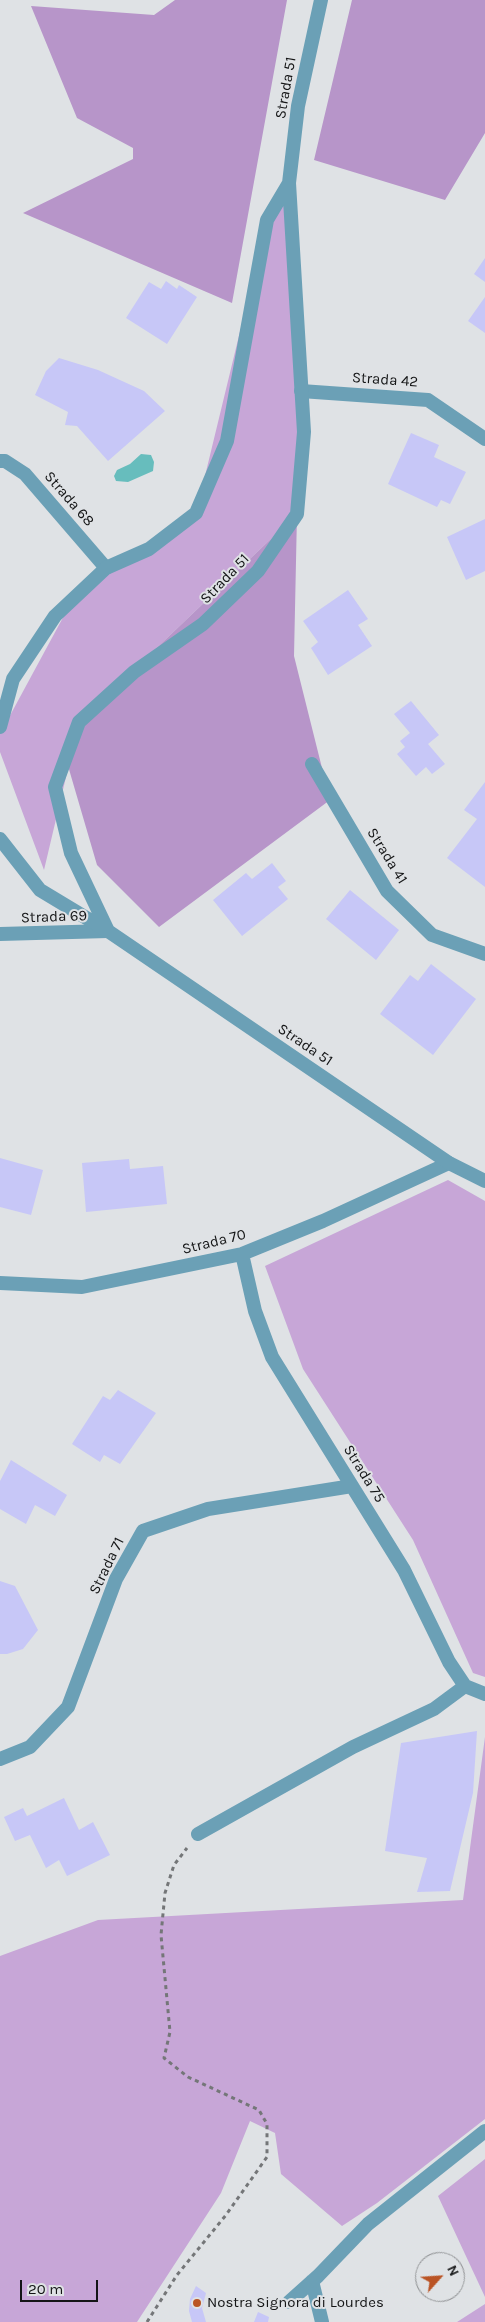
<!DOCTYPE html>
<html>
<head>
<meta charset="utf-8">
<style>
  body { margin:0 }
  #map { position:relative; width:485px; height:2322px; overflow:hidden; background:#dfe2e5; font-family:Karla,sans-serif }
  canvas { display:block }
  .north { position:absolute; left:415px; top:2252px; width:50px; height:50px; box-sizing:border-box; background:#dfe2e5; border:1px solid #8e9092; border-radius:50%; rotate:64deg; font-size:14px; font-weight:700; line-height:20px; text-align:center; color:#141516 }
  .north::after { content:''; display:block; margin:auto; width:18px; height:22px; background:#ba5425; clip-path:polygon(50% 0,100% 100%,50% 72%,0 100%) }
  .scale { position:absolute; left:20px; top:2280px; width:78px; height:22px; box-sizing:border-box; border:2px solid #141516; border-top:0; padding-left:6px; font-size:15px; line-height:18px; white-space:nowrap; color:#141516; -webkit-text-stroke:4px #dfe2e5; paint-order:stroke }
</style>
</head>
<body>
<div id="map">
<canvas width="485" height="2322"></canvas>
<div class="north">N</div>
<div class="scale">20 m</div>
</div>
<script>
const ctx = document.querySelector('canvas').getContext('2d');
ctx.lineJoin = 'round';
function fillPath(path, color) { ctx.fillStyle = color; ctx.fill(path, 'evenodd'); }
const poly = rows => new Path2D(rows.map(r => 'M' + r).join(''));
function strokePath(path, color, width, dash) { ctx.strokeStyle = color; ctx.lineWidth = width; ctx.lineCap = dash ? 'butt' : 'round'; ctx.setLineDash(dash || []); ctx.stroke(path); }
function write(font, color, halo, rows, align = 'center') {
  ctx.font = font + ' Karla,sans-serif'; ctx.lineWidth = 4; ctx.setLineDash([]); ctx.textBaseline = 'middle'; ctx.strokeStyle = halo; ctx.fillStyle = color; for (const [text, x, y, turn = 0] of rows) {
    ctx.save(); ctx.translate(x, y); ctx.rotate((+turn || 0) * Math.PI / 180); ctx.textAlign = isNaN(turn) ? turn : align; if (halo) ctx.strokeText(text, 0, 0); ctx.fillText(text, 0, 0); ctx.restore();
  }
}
fillPath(poly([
  [289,183,301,391,297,514,79,722,44,870,0,752,0,734,73,599,196,513,267,220],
  [448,1180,485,1201,485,1677,473,1673,413,1540,303,1369,265,1266],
  [485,1737,485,2119,377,2203,342,2226,281,2174,275,2133,250,2121,221,2193,137,2322,0,2322,0,1956,98,1920,463,1900],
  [485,2159,485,2297,438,2196],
  [485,2304,485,2322,457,2322]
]), '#c7a6d7');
fillPath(poly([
  [175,0,287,0,232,303,23,213,133,159,133,148,77,118,31,6,154,15],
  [352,0,485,0,485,133,445,200,314,160],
  [297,514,294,656,330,800,159,927,97,865,66,759,79,722]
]), '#b795c9');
fillPath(poly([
  [141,454,151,455,154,462,153,471,128,482,116,481,114,476,117,470,130,464]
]), '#67bdbd');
fillPath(poly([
  [485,258,485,282,474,274],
  [166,281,177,289,179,285,197,297,167,344,126,318,149,282,161,289],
  [485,297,485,333,468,321],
  [59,358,98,370,144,391,165,411,108,461,77,426,65,425,68,412,35,395,46,371],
  [411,433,439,445,434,457,466,472,450,504,441,500,437,507,388,484],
  [485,519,485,571,466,580,447,537],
  [348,590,368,619,358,625,372,646,328,675,311,648,318,642,303,621],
  [411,701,439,735,428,744,445,764,432,774,426,767,416,776,397,754,405,747,400,741,410,733,394,714],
  [485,782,485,887,447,858,477,819,464,810],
  [272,863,286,881,278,887,288,899,242,936,213,900,246,873,252,879],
  [350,890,399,930,376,960,326,919],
  [431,964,476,999,433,1055,380,1014,410,975,418,981],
  [0,1158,43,1170,31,1215,0,1207],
  [129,1159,130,1169,163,1166,167,1204,86,1212,82,1163],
  [118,1390,156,1413,120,1464,104,1455,100,1462,72,1444,103,1396,110,1400],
  [11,1460,67,1495,55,1516,35,1505,26,1524,0,1509,0,1481],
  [0,1581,15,1586,38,1630,23,1649,7,1654,0,1654],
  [477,1731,473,1793,450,1891,417,1892,427,1858,385,1851,401,1743],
  [64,1798,79,1830,93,1822,110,1855,67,1876,59,1860,46,1868,30,1835,15,1841,4,1817,23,1808,27,1816],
  [196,2286,206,2293,202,2308,206,2322,192,2322,189,2311,190,2299],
  [258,2312,269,2317,268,2322,254,2322]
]), '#c7c7f7');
strokePath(poly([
  [147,2322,177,2275,226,2215,267,2157,267,2124,259,2110,188,2077,164,2058,170,2032,161,1935,165,1893,174,1865,187,1848]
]), '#747678', 3, [4, 4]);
strokePath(poly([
  [301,391,428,400,485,439],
  [0,461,5,461,25,474,106,568],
  [312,764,387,891,432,935,485,954],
  [0,934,108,931],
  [242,1254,255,1311,272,1357,404,1570,449,1662,465,1686,485,1694],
  [0,1283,82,1287,242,1254,323,1221,449,1163],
  [0,1759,30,1747,68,1707,116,1579,143,1531,208,1509,352,1486],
  [198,1834,353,1747,434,1709,465,1686],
  [312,2281,322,2322],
  [289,2302,318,2276,368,2224,485,2131]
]), '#6ba0b6', 14);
strokePath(poly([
  [0,727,13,679,55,616,106,568,149,549,196,513,227,441,267,220,289,183],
  [0,839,40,890,108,931,449,1163,485,1181],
  [108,931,71,853,55,787,79,722,134,672,203,624,258,571,297,514,304,432,289,183,298,106,321,0]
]), '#6ba0b6', 14);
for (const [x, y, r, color] of [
  [197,2303,5,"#ba5425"]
]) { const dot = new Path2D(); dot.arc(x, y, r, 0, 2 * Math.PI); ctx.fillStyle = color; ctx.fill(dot); strokePath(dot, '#dfe2e5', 2); }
write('15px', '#141516', '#dfe2e5', [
  ["Strada 51",286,88,-80],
  ["Strada 42",385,380,4],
  ["Strada 68",69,499,49],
  ["Strada 51",225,579,-46],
  ["Strada 41",387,856,58],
  ["Strada 69",54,917,-2],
  ["Strada 51",305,1045,34],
  ["Strada 70",214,1242,-14],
  ["Strada 75",364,1474,58],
  ["Strada 71",107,1566,-64]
]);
write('15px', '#141516', '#dfe2e5', [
  ["Nostra Signora di Lourdes",207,2303]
], 'left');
</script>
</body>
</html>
